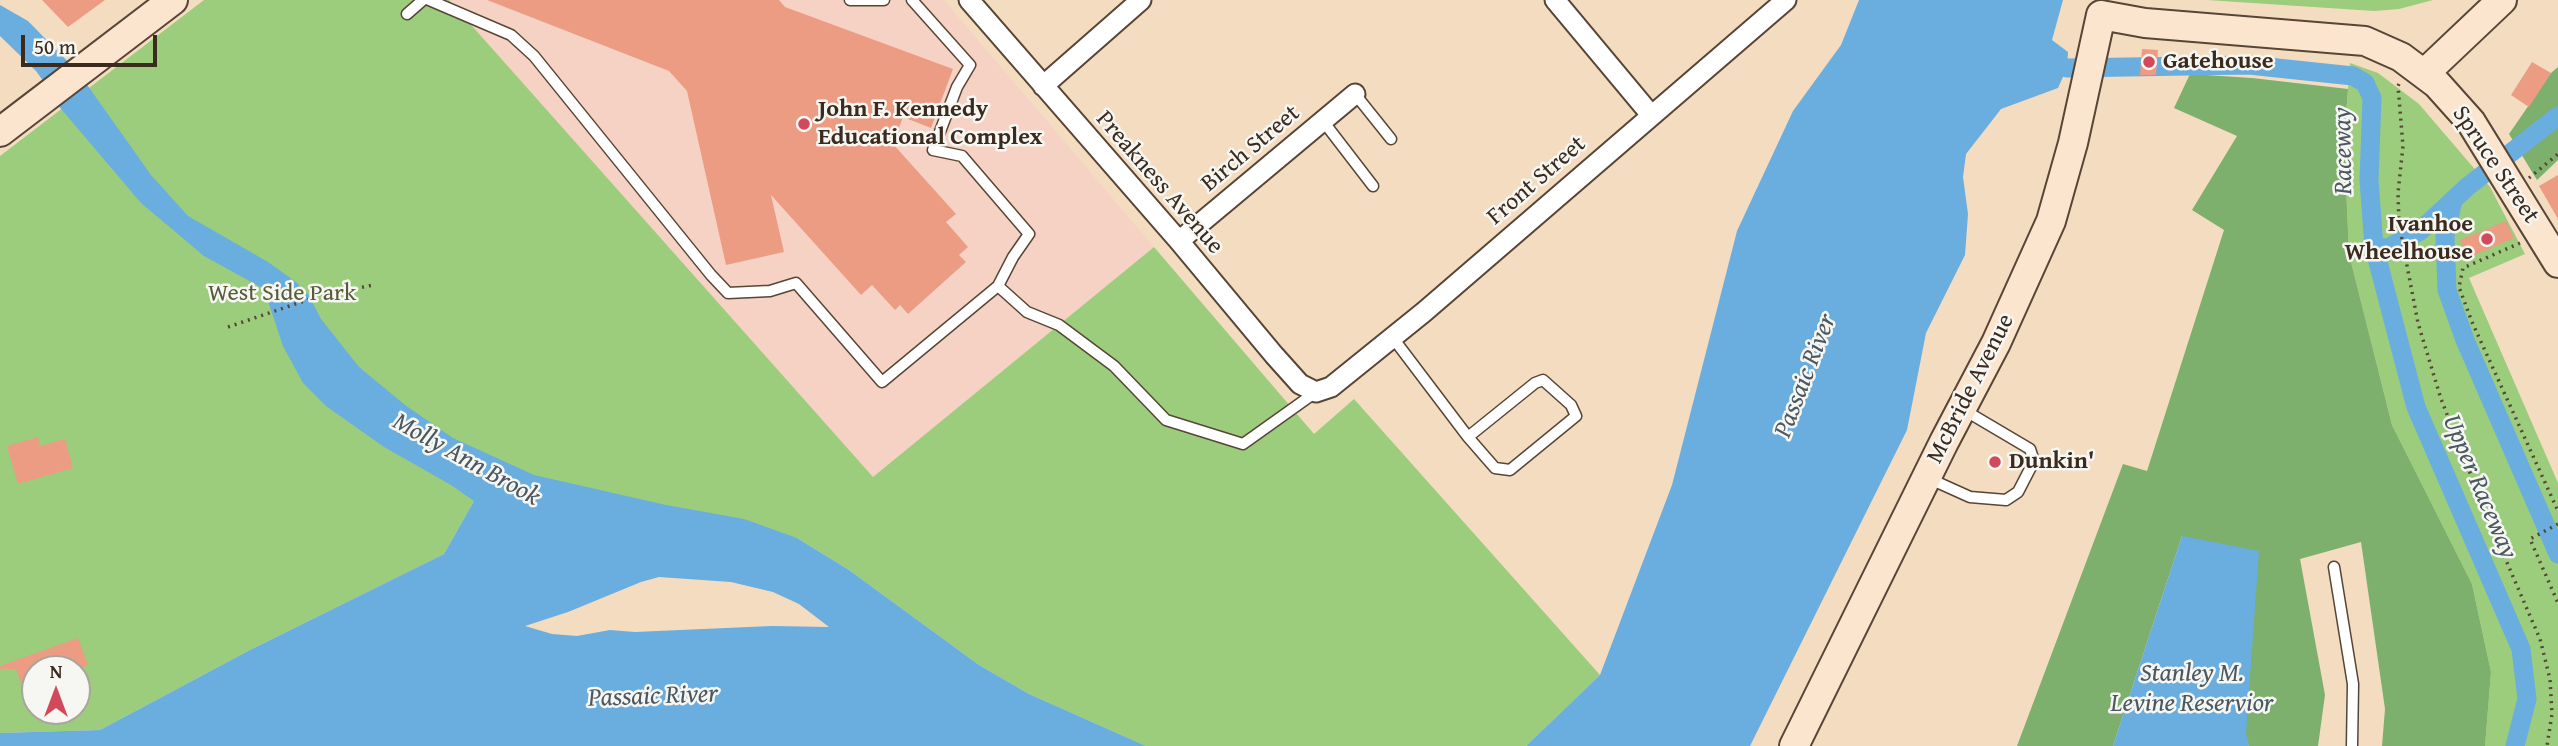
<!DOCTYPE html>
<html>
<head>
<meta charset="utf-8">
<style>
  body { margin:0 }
  #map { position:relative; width:2558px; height:746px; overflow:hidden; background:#f3dcc0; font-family:"Gentium Book Plus",serif }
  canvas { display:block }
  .north { position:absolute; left:21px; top:655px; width:70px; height:70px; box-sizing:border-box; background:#f6f6f2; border:2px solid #aba49d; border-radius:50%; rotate:0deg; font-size:19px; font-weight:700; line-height:28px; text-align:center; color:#3b2a1e }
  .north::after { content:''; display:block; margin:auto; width:24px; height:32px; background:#d1495b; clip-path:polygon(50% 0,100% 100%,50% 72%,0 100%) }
  .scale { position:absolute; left:21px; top:35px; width:136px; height:32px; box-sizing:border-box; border:4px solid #3b2a1e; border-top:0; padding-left:9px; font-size:21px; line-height:24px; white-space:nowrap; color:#3b2a1e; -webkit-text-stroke:5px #f6f6f2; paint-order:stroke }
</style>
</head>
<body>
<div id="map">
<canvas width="2558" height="746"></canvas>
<div class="north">N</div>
<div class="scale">50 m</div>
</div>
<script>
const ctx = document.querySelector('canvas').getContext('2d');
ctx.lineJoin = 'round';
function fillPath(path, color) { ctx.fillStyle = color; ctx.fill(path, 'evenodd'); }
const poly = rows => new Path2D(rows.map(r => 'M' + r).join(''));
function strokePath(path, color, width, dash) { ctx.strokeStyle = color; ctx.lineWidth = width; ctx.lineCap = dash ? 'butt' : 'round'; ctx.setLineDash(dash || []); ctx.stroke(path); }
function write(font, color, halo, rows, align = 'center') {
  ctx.font = font + ' "Gentium Book Plus",serif'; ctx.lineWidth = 5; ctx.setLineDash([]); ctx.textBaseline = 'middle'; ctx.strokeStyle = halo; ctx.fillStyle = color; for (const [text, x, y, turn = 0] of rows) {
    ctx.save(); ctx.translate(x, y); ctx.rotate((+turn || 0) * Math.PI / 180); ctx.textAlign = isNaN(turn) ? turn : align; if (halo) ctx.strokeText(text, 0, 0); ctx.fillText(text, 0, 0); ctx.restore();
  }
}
fillPath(poly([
  [449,0,944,0,1154,247,873,478]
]), '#f6d2c4');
fillPath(poly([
  [204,0,449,0,873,477,1154,247,1314,434,1354,399,1600,675,1526,746,1146,746,1029,694,979,665,849,570,797,538,474,501,444,554,250,650,100,730,0,733,0,156],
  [35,669,77,669,77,711,35,711],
  [2207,0,2433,0,2399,9,2374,11],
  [2350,63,2378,73,2419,104,2490,187,2525,254,2469,278,2558,483,2558,746,2485,746,2491,672,2472,584,2392,425,2349,254,2344,140]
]), '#9bcd7d');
fillPath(poly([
  [2558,67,2558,160,2537,180,2509,134,2551,73],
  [2190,74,2252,78,2348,89,2344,140,2349,254,2392,425,2472,584,2491,672,2485,746,2382,746,2385,709,2361,542,2300,559,2325,695,2318,746,2249,746,2182,536,2113,746,2017,746,2123,464,2147,471,2224,230,2192,210,2237,136,2174,108]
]), '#7cb06c');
fillPath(poly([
  [1859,0,2063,0,2052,40,2068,52,2067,68,2058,88,2001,109,1966,154,1963,177,1968,214,1965,255,1926,333,1907,430,1750,746,1526,746,1600,675,1672,485,1737,231,1793,111,1841,45],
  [0,5,28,21,78,72,151,175,188,216,268,262,296,282,308,294,321,319,359,367,405,405,453,438,534,475,666,505,744,519,797,538,849,570,979,665,1029,694,1146,746,0,746,0,733,100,730,250,650,444,554,474,501,451,485,384,447,326,406,303,383,283,346,264,289,204,256,141,203,51,97,52,93,36,71,0,36],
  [659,577,731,582,773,592,799,604,829,627,772,626,635,632,610,630,577,636,552,634,525,626,568,612,641,582],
  [2182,536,2259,551,2246,733,2249,746,2113,746]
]), '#6aaddf');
strokePath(poly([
  [2067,68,2249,65,2353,76,2365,83,2372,98,2369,180,2374,247,2416,407,2521,649,2527,699,2515,746],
  [2453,200,2445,236,2447,290,2465,340,2558,554],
  [2374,247,2388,248,2420,231,2467,187,2558,116]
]), '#6aaddf', 19);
fillPath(poly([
  [42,0,105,0,68,27],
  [487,0,779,0,785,7,953,69,931,128,903,117,893,144,956,214,946,222,968,247,959,255,966,262,908,314,900,305,895,310,872,285,861,295,771,195,784,252,726,265,687,91,669,71],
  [2142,49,2158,50,2156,75,2140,75],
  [2532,62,2551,73,2529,107,2511,95],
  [2558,175,2558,219,2539,186],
  [2506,221,2514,238,2468,258,2460,240],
  [38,437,40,446,65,439,73,468,18,484,7,446],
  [78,638,88,665,77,669,35,669,35,684,23,688,16,669,0,669,0,666]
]), '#ec9c83');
const lane = poly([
  [429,0,511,35,534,56,711,275,728,293,770,291,796,283,882,382,998,286],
  [850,0,884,0],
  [912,0,970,65,957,87,933,150,962,156,1029,234,1013,257,998,286,1027,312,1059,325,1114,366,1166,420,1243,444,1316,392],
  [407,14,423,0],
  [1355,94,1391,139],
  [1323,121,1373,186],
  [1393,338,1468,437,1495,468,1510,470,1576,416,1571,405,1543,380,1535,383,1468,437],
  [1930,479,1970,497,2006,500,2018,492,2034,461,2030,449,1964,410],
  [2334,567,2353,684,2352,746]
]);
const street = poly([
  [969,0,1179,241,1274,355,1300,384,1316,392,1331,387,1424,312,1786,0],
  [1555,0,1651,115],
  [1043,86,1141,0],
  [1179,241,1355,94]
]);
const secondary = poly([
  [2101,15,2145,23,2365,41,2401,57,2437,84,2471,122,2558,263],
  [2425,73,2502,0],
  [0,132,173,0],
  [1794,746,1944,442,1996,343,2051,221,2073,143,2101,15]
]);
strokePath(lane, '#574536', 13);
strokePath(street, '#574536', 23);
strokePath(secondary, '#574536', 32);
strokePath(poly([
  [2399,84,2398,86,2403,146,2398,193,2399,224,2418,323,2441,399,2489,521,2540,639,2550,679,2552,714,2547,746],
  [2529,178,2558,154],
  [2520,243,2463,268,2459,287,2472,322,2558,511],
  [228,327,316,297,373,285],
  [2558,524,2530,539,2558,603]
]), '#574536', 3.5, [2, 5]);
strokePath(lane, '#fff', 10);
strokePath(street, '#fff', 19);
strokePath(secondary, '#fbe5cf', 28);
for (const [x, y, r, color] of [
  [2149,62,7,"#d1495b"],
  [804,124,7,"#d1495b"],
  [2487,239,7,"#d1495b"],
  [1995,462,7,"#d1495b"]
]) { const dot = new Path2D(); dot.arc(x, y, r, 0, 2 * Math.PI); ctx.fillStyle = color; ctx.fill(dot); strokePath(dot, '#f6f6f2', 2.5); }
write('bold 24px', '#3b2a1e', '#f6f6f2', [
  ["Gatehouse",2163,62],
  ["John F. Kennedy",818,110],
  ["Educational Complex",818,138],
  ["Ivanhoe",2473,225,"right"],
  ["Wheelhouse",2473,253,"right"],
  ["Dunkin'",2009,462]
], 'left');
write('24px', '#3b2a1e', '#f6f6f2', [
  ["Birch Street",1251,149,-40],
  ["Spruce Street",2495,165,56],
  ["Front Street",1537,181,-41],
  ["Preakness Avenue",1159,183,49],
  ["McBride Avenue",1971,389,-63]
]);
write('24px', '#585b3a', '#f6f6f2', [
  ["West Side Park",282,294]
]);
write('italic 26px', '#4b5862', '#f6f6f2', [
  ["Raceway",2344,151,-91],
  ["Passaic River",1806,376,-69],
  ["Molly Ann Brook",466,460,29],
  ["Upper Raceway",2479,487,67],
  ["Stanley M.",2192,674],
  ["Levine Reservior",2192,704],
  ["Passaic River",653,697,-2]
]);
</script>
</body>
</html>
